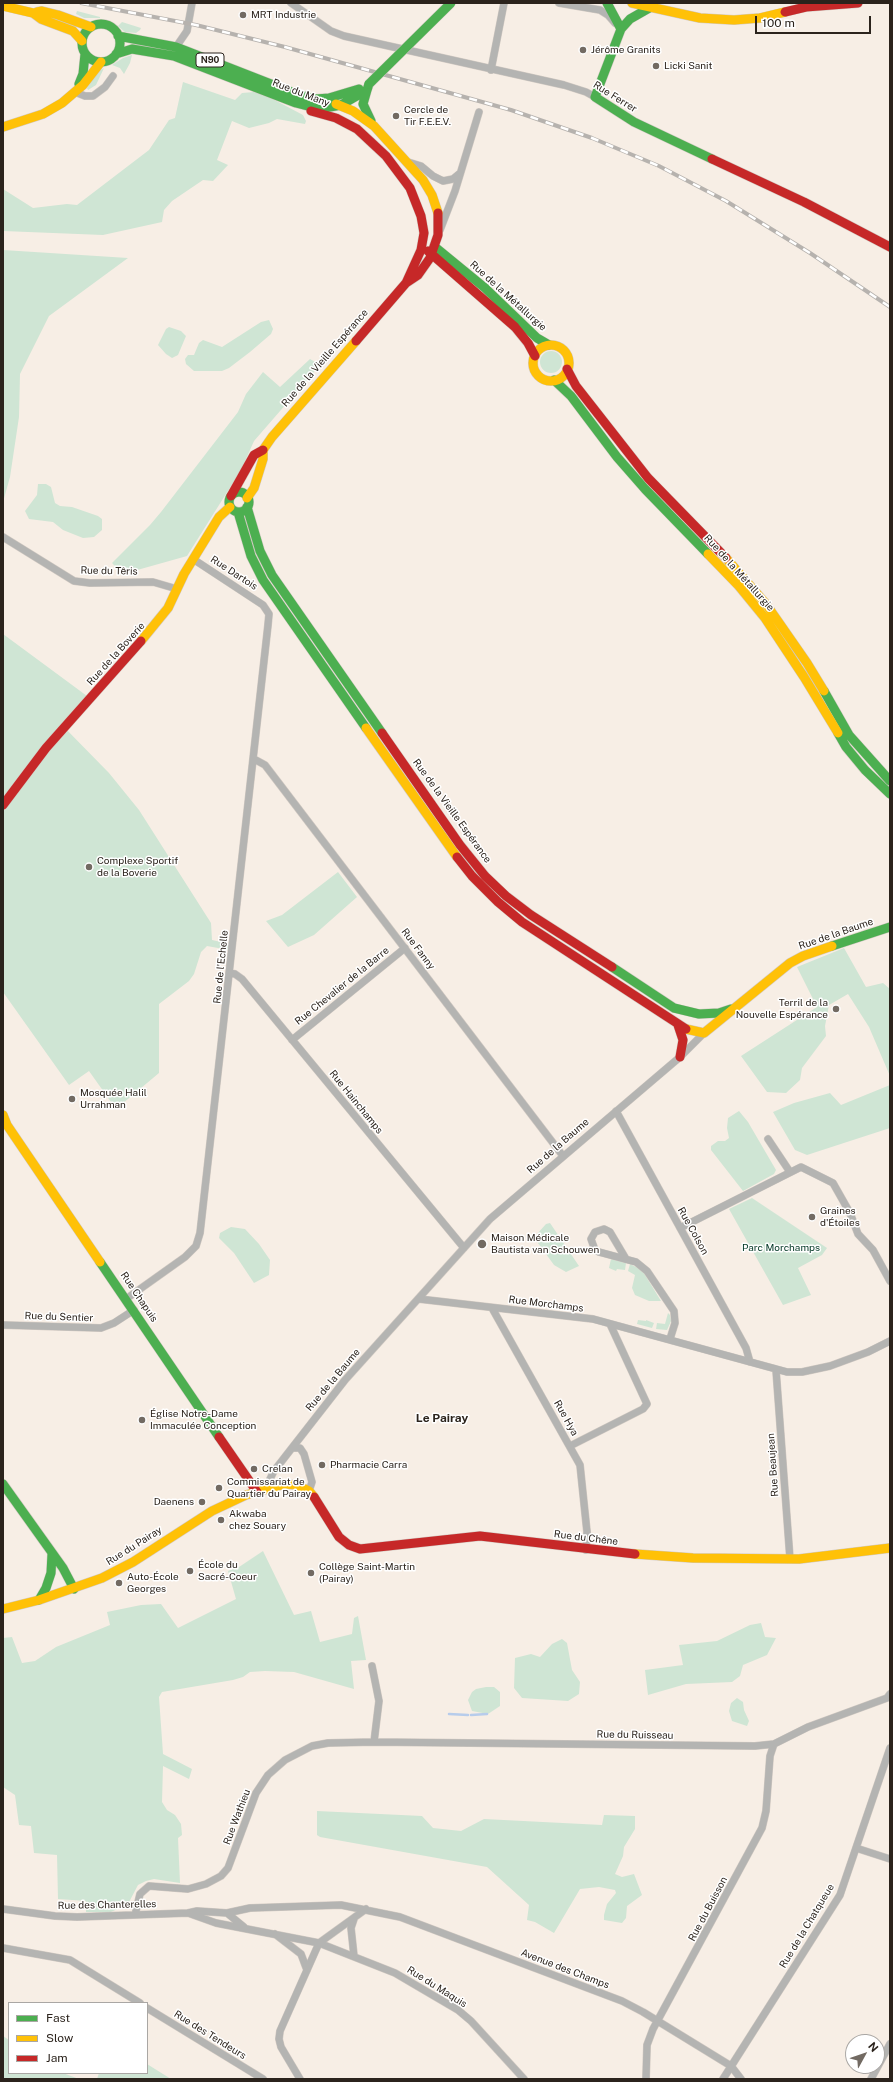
<!DOCTYPE html>
<html>
<head>
<meta charset="utf-8">
<style>
  body { margin:0 }
  #map { position:relative; width:893px; height:2082px; overflow:hidden; background:#f7eee5; font-family:"Public Sans",sans-serif }
  canvas { display:block }
  .frame { position:absolute; inset:0; border:4px solid #2b231c; pointer-events:none }
  .legend { position:absolute; left:8px; top:2002px; width:140px; height:72px; box-sizing:border-box; background:#fff; border:1px solid #aaa7a4; margin:0; padding:5px 7px; list-style:none; font-size:12px; color:#2b231c }
  .legend li { display:flex; align-items:center; gap:8px; height:20px }
  .legend b { width:20px; border:1px solid #aaa7a4 }
  .north { position:absolute; left:845px; top:2034px; width:40px; height:40px; box-sizing:border-box; background:#fff; border:1px solid #aaa7a4; border-radius:50%; rotate:50deg; font-size:11px; font-weight:700; line-height:16px; text-align:center; color:#2b231c }
  .north::after { content:''; display:block; margin:auto; width:14px; height:18px; background:#726a62; clip-path:polygon(50% 0,100% 100%,50% 72%,0 100%) }
  .scale { position:absolute; left:755px; top:16px; width:116px; height:18px; box-sizing:border-box; border:2px solid #2b231c; border-top:0; padding-left:5px; font-size:12px; line-height:14px; white-space:nowrap; color:#2b231c; -webkit-text-stroke:3px #fff; paint-order:stroke }
</style>
</head>
<body>
<div id="map">
<canvas width="893" height="2082"></canvas>
<div class="frame"></div>
<ul class="legend">
<li><b style="height:5px;background:#4caf50"></b>Fast</li>
<li><b style="height:5px;background:#ffc107"></b>Slow</li>
<li><b style="height:5px;background:#c62828"></b>Jam</li>
</ul>
<div class="north">N</div>
<div class="scale">100 m</div>
</div>
<script>
const ctx = document.querySelector('canvas').getContext('2d');
ctx.lineJoin = 'round';
function fillPath(path, color) { ctx.fillStyle = color; ctx.fill(path, 'evenodd'); }
const poly = rows => new Path2D(rows.map(r => 'M' + r).join(''));
function strokePath(path, color, width, dash) { ctx.strokeStyle = color; ctx.lineWidth = width; ctx.lineCap = dash ? 'butt' : 'round'; ctx.setLineDash(dash || []); ctx.stroke(path); }
function write(font, color, halo, rows, align = 'center') {
  ctx.font = font + ' "Public Sans",sans-serif'; ctx.lineWidth = 3; ctx.setLineDash([]); ctx.textBaseline = 'middle'; ctx.strokeStyle = halo; ctx.fillStyle = color; for (const [text, x, y, turn = 0] of rows) {
    ctx.save(); ctx.translate(x, y); ctx.rotate((+turn || 0) * Math.PI / 180); ctx.textAlign = isNaN(turn) ? turn : align; if (halo) ctx.strokeText(text, 0, 0); ctx.fillText(text, 0, 0); ctx.restore();
  }
}
fillPath(poly([
  [77,11,100,17,100,18,84,18,76,14],
  [122,22,141,28,140,30,136,33,125,32,118,26],
  [132,55,130,63,124,74,120,68,112,65,123,58],
  [104,68,96,85,88,90,87,88,97,73],
  [183,82,235,100,242,93,254,92,267,96,303,115,306,121,305,124,277,119,269,123,249,128,232,121,217,160,228,165,213,181,203,180,172,201,164,210,162,222,103,235,3,231,3,189,33,208,67,204,77,205,149,150,169,120,175,118],
  [3,250,128,258,49,316,20,374,19,417,10,477,3,502],
  [269,320,273,329,271,334,250,352,229,368,222,371,194,371,186,364,185,359,188,355,194,355,199,343,203,340,222,347,261,322],
  [169,327,181,331,186,336,178,355,172,358,166,354,158,345,166,329],
  '540 362a11 11 0 1 1 22 0a11 11 0 1 1-22 0Z',
  [310,359,320,365,254,441,241,470,187,556,123,574,112,563,150,525,161,512,238,412,246,394,263,372,280,387],
  [38,484,46,484,51,487,55,503,60,506,72,507,98,516,102,519,102,530,94,537,83,538,63,530,53,522,29,519,25,511,37,495],
  [3,634,87,696,62,725,109,773,139,810,211,923,212,940,230,944,229,950,207,946,201,952,194,974,189,981,159,1004,159,1073,116,1109,89,1071,69,1085,3,992,3,810,7,805,3,801],
  [338,872,357,897,314,935,288,947,266,921,282,915],
  [844,948,866,987,883,983,890,989,890,1076,869,1027,848,994,829,1005,825,1026,826,1036,802,1068,800,1080,786,1093,767,1092,741,1056,817,1007,797,967],
  [890,1085,890,1128,807,1155,795,1150,773,1112,794,1103,830,1093,841,1105],
  [739,1111,748,1122,776,1170,774,1174,743,1191,711,1150,711,1146,718,1141,725,1141,729,1138,727,1128,728,1118],
  [752,1198,827,1248,822,1255,798,1268,811,1295,783,1305,729,1209],
  [550,1223,579,1266,566,1272,554,1265,538,1243,537,1234,546,1224],
  [231,1227,245,1229,259,1244,270,1260,269,1275,254,1283,234,1253,219,1238,220,1233],
  [611,1259,626,1263,625,1270,617,1269,616,1271,609,1268],
  [630,1264,642,1270,661,1301,649,1301,635,1295,632,1288,635,1275,628,1271],
  [668,1313,670,1315,671,1321,667,1330,656,1329,657,1323,665,1324],
  [638,1320,646,1321,646,1320,654,1323,652,1328,637,1324],
  [263,1551,294,1615,311,1611,320,1642,352,1634,354,1618,358,1616,366,1660,351,1661,354,1689,294,1672,265,1671,250,1672,243,1677,233,1680,162,1692,159,1697,163,1754,192,1769,189,1779,163,1766,162,1802,167,1810,175,1815,181,1824,182,1835,178,1838,180,1883,154,1879,146,1881,138,1885,128,1904,111,1912,86,1912,86,1901,58,1899,57,1855,34,1853,31,1826,19,1825,15,1795,3,1787,3,1638,12,1637,22,1663,35,1661,56,1647,110,1625,107,1612,141,1605,161,1604,178,1628,236,1599,228,1571,239,1567],
  [761,1623,765,1637,776,1638,767,1655,743,1665,740,1676,732,1682,686,1684,648,1695,645,1670,683,1665,679,1645,717,1641,750,1625],
  [562,1639,567,1643,572,1670,580,1682,579,1694,568,1701,522,1698,514,1688,515,1658,531,1654,540,1657,552,1644],
  [486,1687,494,1687,500,1692,500,1706,488,1714,472,1711,468,1700,472,1692,476,1689],
  [737,1698,743,1702,744,1710,749,1721,747,1726,732,1721,729,1711,731,1703],
  [317,1811,422,1816,433,1828,461,1831,484,1819,602,1825,604,1815,635,1816,635,1829,624,1847,623,1856,615,1874,622,1877,634,1874,642,1895,627,1906,626,1918,622,1923,604,1920,604,1915,607,1904,616,1893,615,1890,599,1887,580,1889,554,1933,535,1922,527,1920,529,1905,487,1867,320,1837,317,1835],
  [3,2036,9,2040,9,2073,63,2073,79,2079,3,2079],
  [147,2064,171,2079,97,2079,99,2073,147,2073]
]), '#cfe5d4');
strokePath(poly([
  [449,1714,468,1715],
  [471,1715,487,1714]
]), '#b7cceb', 2.5);
const street = poly([
  [291,3,331,31,344,36,564,85,586,92,595,97],
  [559,3,600,10,608,15,615,23],
  [176,47,187,31,192,3],
  [491,70,504,3],
  [75,92,85,96,93,96,105,87,113,76],
  [408,162,421,166,433,176,443,181,453,179,459,174],
  [440,230,455,191,479,112],
  [3,537,74,581,90,583,153,582,177,589],
  [254,759,265,765,563,1156],
  [230,973,235,974,242,979,464,1248],
  [292,1040,405,948],
  [616,1111,746,1348,750,1362],
  [768,1139,790,1172],
  [680,1228,801,1167,833,1183,850,1213,858,1234,873,1250,890,1281],
  [626,1259,610,1232,604,1229,595,1232,591,1239,595,1250,599,1252,636,1262,647,1271,674,1311,675,1323,670,1339],
  [126,1299,185,1257,196,1246,200,1233,268,625,269,614,263,605,193,559],
  [419,1299,593,1319,787,1372,802,1372,830,1366,868,1352,890,1341],
  [492,1308,580,1465,587,1532,586,1550],
  [3,1325,101,1328,114,1323,134,1310],
  [776,1370,790,1559],
  [570,1446,643,1409,647,1404,610,1324],
  [294,1448,300,1448,304,1454,312,1482,309,1491],
  [271,1488,270,1479,274,1471,345,1380,490,1219,680,1057,704,1033],
  [372,1666,379,1701,374,1742],
  [856,1848,890,1859],
  [3,1909,55,1916,77,1917,188,1913,216,1923,319,1943,395,1973,458,2010,471,2021,524,2079],
  [188,1913,197,1911,227,1913,244,1927],
  [227,1913,250,1908,341,1905,400,1917,622,2001,643,2012,731,2066,741,2079],
  [135,1915,140,1894,149,1886,188,1889,206,1884,221,1876,228,1868,256,1793,268,1775,285,1760,312,1746,328,1743,374,1742,755,1746,774,1744,808,1727,887,1698,890,1694],
  [275,1934,301,1954,307,1970],
  [319,1943,366,1909],
  [3,1948,70,1960,140,2003],
  [354,1956,351,1928,354,1919],
  [147,2008,263,2079],
  [300,2079,281,2047,279,2039,280,2031,319,1943],
  [646,2079,647,2045,653,2029,762,1828,766,1811,770,1756,774,1744],
  [723,2079,840,1895,890,1748],
  [871,2079,890,2044]
]);
const fast = poly([
  [607,3,621,29],
  [651,7,630,19,621,29,595,97,634,122,712,159],
  '82 43a19 19 0 1 1 38 0a19 19 0 1 1-38 0Z',
  [118,36,176,47,299,95,316,99,329,98,359,89],
  [116,54,132,49,174,56,296,103,319,109,341,105,367,90,369,84],
  [79,84,83,74,85,54],
  [367,90,363,104,371,121],
  [435,247,485,288,537,338,549,345],
  [554,380,571,396,617,457,645,489,708,554],
  '229 502a10 10 0 1 1 20 0a10 10 0 1 1-20 0Z',
  [247,507,260,551,272,575,382,733],
  [238,512,251,556,263,580,366,728],
  [824,691,849,735,890,781],
  [838,733,846,747,865,770,890,794],
  [832,946,890,927],
  [612,967,674,1008,699,1014,719,1013,731,1009],
  [100,1262,219,1437],
  [3,1484,63,1568,74,1589],
  [39,1600,46,1588,51,1573,52,1554]
]);
const slow = poly([
  [632,3,700,18,734,20,760,18,785,12],
  [3,6,33,13,41,19,73,31,82,41],
  [37,12,42,11,58,15,91,27],
  [336,104,353,111,374,126,423,180,432,195,438,213],
  [3,127,43,114,62,103,83,85,101,62],
  '533 363a18 18 0 1 1 36 0a18 18 0 1 1-36 0Z',
  [247,498,254,488,263,459,263,450,272,437,356,341],
  [708,554,738,585,765,618,804,677,838,733],
  [726,558,766,604,807,663,824,691],
  [141,641,168,608,184,574,219,517,230,507],
  [366,728,457,857],
  [686,1029,704,1033,790,963,803,956,832,946],
  [3,1115,7,1125,100,1262],
  [635,1554,693,1558,799,1559,890,1548],
  [3,1609,39,1600,102,1578,133,1562,212,1511,246,1495,285,1484,297,1485,309,1491,314,1497]
]);
const jam = poly([
  [785,12,806,7,858,3],
  [311,111,336,118,357,129,386,156,410,188,421,216,424,233,421,250,406,283],
  [712,159,804,202,890,247],
  [428,251,515,327,528,343,535,356],
  [356,341,406,283,418,275,430,258,438,235,438,213],
  [567,369,576,386,648,478,726,558],
  [231,496,254,455,263,450],
  [382,733,460,845,485,876,506,896,531,915,612,967],
  [3,805,46,748,141,641],
  [457,857,472,876,498,902,522,922,686,1029],
  [678,1025,683,1040,680,1057],
  [219,1437,257,1492],
  [314,1497,339,1537,349,1545,360,1549,480,1536,635,1554]
]);
strokePath(street, '#d1c9c2', 8);
strokePath(fast, '#d1c9c2', 10);
strokePath(slow, '#d1c9c2', 10);
strokePath(jam, '#d1c9c2', 10);
strokePath(street, '#b4b4b2', 7);
strokePath(fast, '#4caf50', 9);
strokePath(slow, '#ffc107', 9);
strokePath(jam, '#c62828', 9);
const rail = poly([
  [81,3,196,25,285,47,511,110,592,138,659,166,726,201,810,253,890,307]
]);
strokePath(rail, '#b6b2ae', 4);
strokePath(rail, '#fff', 2.5, [8]);
const fastBridge = poly([
  [369,84,451,3]
]);
strokePath(fastBridge, '#d1c9c2', 10, []);
strokePath(fastBridge, '#4caf50', 9);
for (const [x, y, r, color] of [
  [243,15,4,"#726a62"],
  [583,50,4,"#726a62"],
  [656,66,4,"#726a62"],
  [396,116,4,"#726a62"],
  [89,867,4,"#726a62"],
  [836,1009,4,"#726a62"],
  [72,1099,4,"#726a62"],
  [812,1217,4,"#726a62"],
  [482,1244,5,"#726a62"],
  [142,1420,4,"#726a62"],
  [322,1465,4,"#726a62"],
  [254,1469,4,"#726a62"],
  [219,1488,4,"#726a62"],
  [202,1502,4,"#726a62"],
  [221,1520,4,"#726a62"],
  [190,1571,4,"#726a62"],
  [311,1573,4,"#726a62"],
  [119,1583,4,"#726a62"]
]) { const dot = new Path2D(); dot.arc(x, y, r, 0, 2 * Math.PI); ctx.fillStyle = color; ctx.fill(dot); strokePath(dot, '#fff', 1.5); }
for (const [x, y, w] of [
  [210,60,28]
]) { const box = new Path2D(); box.roundRect(x - w / 2, y - 7, w, 14, 3); ctx.fillStyle = '#fff'; ctx.fill(box); strokePath(box, '#2b231c', 1); }
write('bold 9px', '#2b231c', null, [
  ["N90",210,60]
]);
write('10px', '#2b231c', '#fff', [
  ["MRT Industrie",251,15],
  ["Jérôme Granits",591,50],
  ["Licki Sanit",664,66],
  ["Cercle de",404,110],
  ["Tir F.E.E.V.",404,122],
  ["Complexe Sportif",97,861],
  ["de la Boverie",97,873],
  ["Terril de la",828,1003,"right"],
  ["Nouvelle Espérance",828,1015,"right"],
  ["Mosquée Halil",80,1093],
  ["Urrahman",80,1105],
  ["Graines",820,1211],
  ["d'Étoiles",820,1223],
  ["Maison Médicale",491,1238],
  ["Bautista van Schouwen",491,1250],
  ["Église Notre-Dame",150,1414],
  ["Immaculée Conception",150,1426],
  ["Pharmacie Carra",330,1465],
  ["Crelan",262,1469],
  ["Commissariat de",227,1482],
  ["Quartier du Pairay",227,1494],
  ["Daenens",194,1502,"right"],
  ["Akwaba",229,1514],
  ["chez Souary",229,1526],
  ["École du",198,1565],
  ["Sacré-Coeur",198,1577],
  ["Collège Saint-Martin",319,1567],
  ["(Pairay)",319,1579],
  ["Auto-École",127,1577],
  ["Georges",127,1589]
], 'left');
write('10px', '#2b231c', '#fff', [
  ["Rue du Many",301,93,21],
  ["Rue Ferrer",615,97,32],
  ["Rue de la Métallurgie",508,296,42],
  ["Rue de la Vieille Espérance",325,358,-49],
  ["Rue du Têris",109,571,1],
  ["Rue Dartois",234,573,33],
  ["Rue de la Métallurgie",739,573,48],
  ["Rue de la Boverie",116,654,-48],
  ["Rue de la Vieille Espérance",452,811,54],
  ["Rue de la Baume",836,934,-19],
  ["Rue Fanny",418,949,53],
  ["Rue de l'Echelle",221,967,-84],
  ["Rue Chevalier de la Barre",342,986,-39],
  ["Rue Hainchamps",356,1102,51],
  ["Rue de la Baume",558,1146,-41],
  ["Rue Colson",693,1231,61],
  ["Rue Chapuis",139,1297,56],
  ["Rue Morchamps",546,1304,7],
  ["Rue du Sentier",59,1317,2],
  ["Rue de la Baume",333,1380,-50],
  ["Rue Hya",566,1418,61],
  ["Rue Beaujean",773,1465,-94],
  ["Rue du Chêne",586,1538,7],
  ["Rue du Pairay",134,1546,-32],
  ["Rue du Ruisseau",635,1735,1],
  ["Rue Wathieu",237,1817,-69],
  ["Rue des Chanterelles",107,1905,-1],
  ["Rue du Buisson",708,1909,-62],
  ["Rue de la Chatqueue",807,1926,-59],
  ["Avenue des Champs",565,1969,21],
  ["Rue du Maquis",437,1987,32],
  ["Rue des Tendeurs",210,2035,32]
]);
write('10px', '#003623', '#fff', [
  ["Parc Morchamps",781,1248]
]);
write('bold 12px', '#2b231c', '#fff', [
  ["Le Pairay",442,1418]
]);
</script>
</body>
</html>
